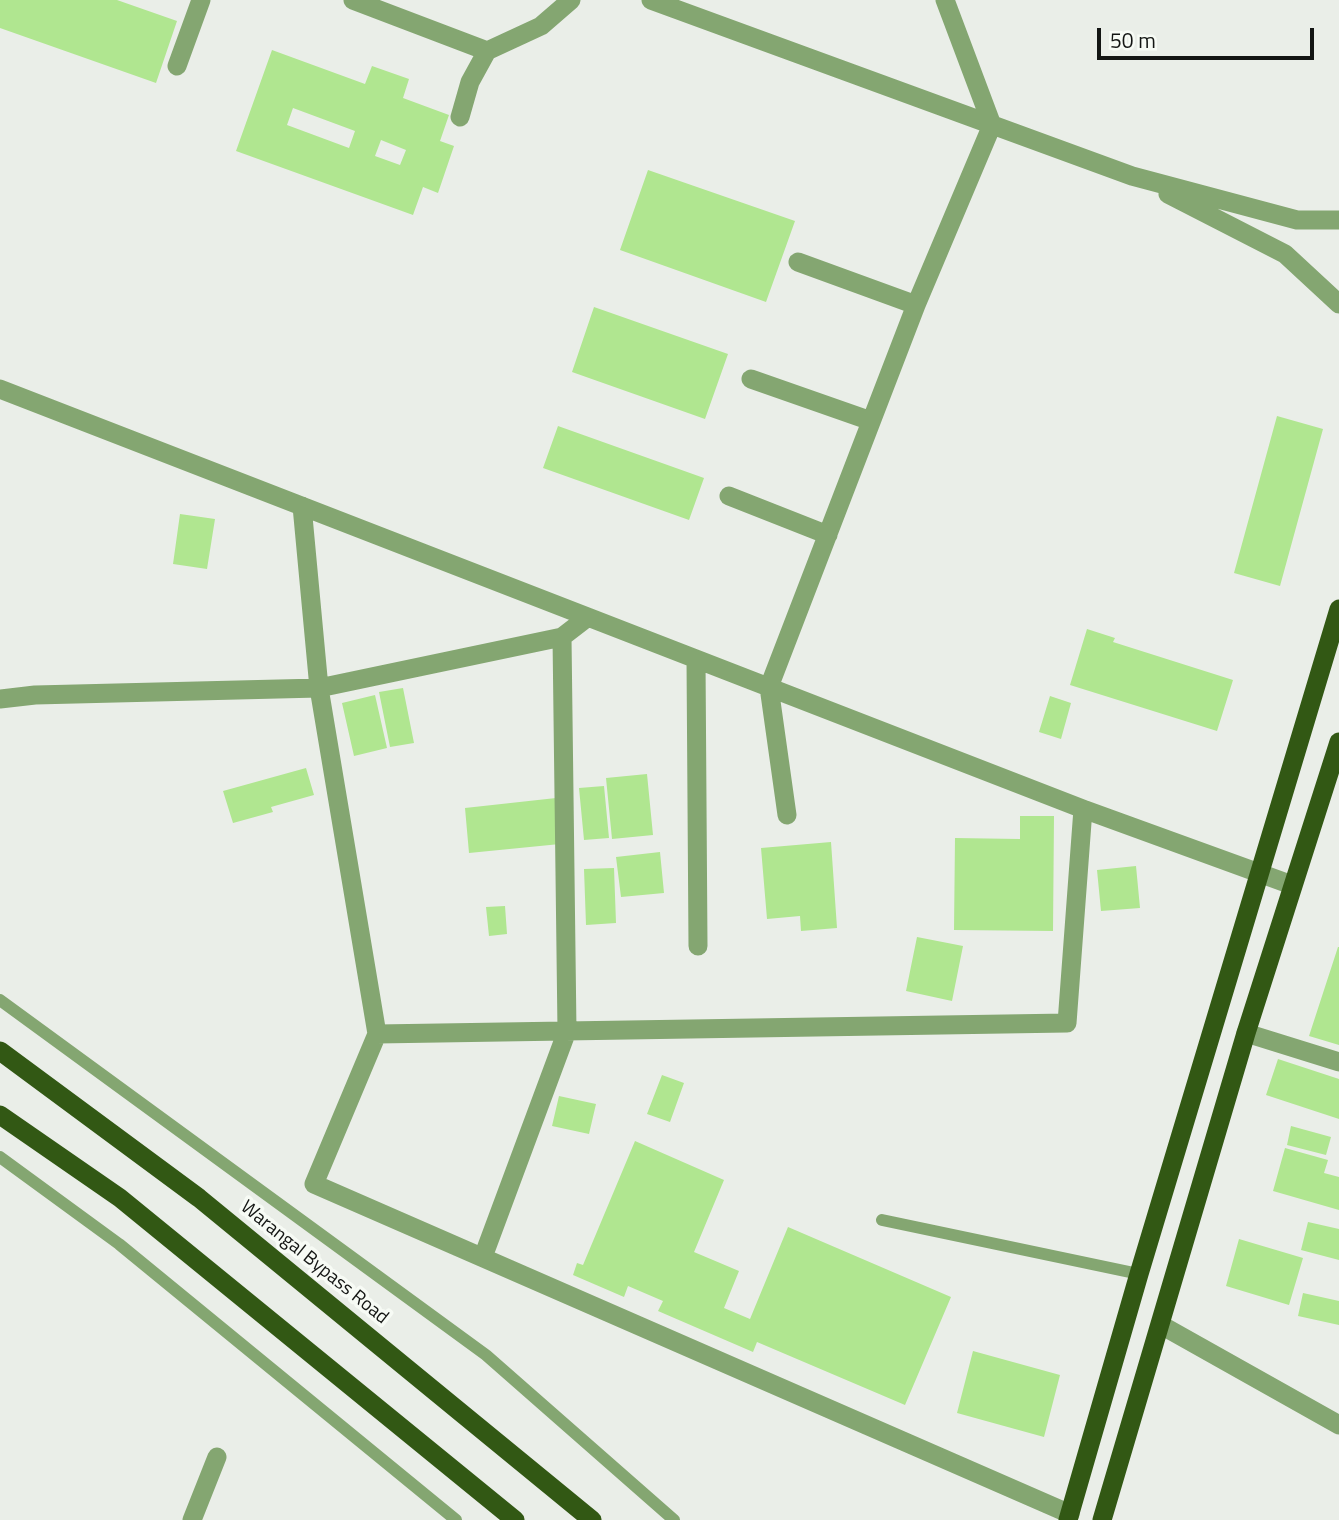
<!DOCTYPE html>
<html>
<head>
<meta charset="utf-8">
<style>
  body { margin:0 }
  #map { position:relative; width:1339px; height:1520px; overflow:hidden; background:#eaeee8; font-family:"Titillium Web",sans-serif }
  canvas { display:block }
  .scale { position:absolute; left:1097px; top:28px; width:217px; height:32px; box-sizing:border-box; border:4px solid #131513; border-top:0; padding-left:9px; font-size:21px; line-height:24px; white-space:nowrap; color:#131513; -webkit-text-stroke:5px #f7fbf5; paint-order:stroke }
</style>
</head>
<body>
<div id="map">
<canvas width="1339" height="1520"></canvas>
<div class="scale">50 m</div>
</div>
<script>
const ctx = document.querySelector('canvas').getContext('2d');
ctx.lineJoin = 'round';
function fillPath(path, color) { ctx.fillStyle = color; ctx.fill(path, 'evenodd'); }
const poly = rows => new Path2D(rows.map(r => 'M' + r).join(''));
function strokePath(path, color, width, dash) { ctx.strokeStyle = color; ctx.lineWidth = width; ctx.lineCap = dash ? 'butt' : 'round'; ctx.setLineDash(dash || []); ctx.stroke(path); }
function write(font, color, halo, rows, align = 'center') {
  ctx.font = font + ' "Titillium Web",sans-serif'; ctx.lineWidth = 7; ctx.setLineDash([]); ctx.textBaseline = 'middle'; ctx.strokeStyle = halo; ctx.fillStyle = color; for (const [text, x, y, turn = 0] of rows) {
    ctx.save(); ctx.translate(x, y); ctx.rotate((+turn || 0) * Math.PI / 180); ctx.textAlign = isNaN(turn) ? turn : align; if (halo) ctx.strokeText(text, 0, 0); ctx.fillText(text, 0, 0); ctx.restore();
  }
}
fillPath(poly([
  [0,0,117,0,177,21,156,83,0,28],
  [272,50,365,84,372,66,409,79,403,98,449,115,440,141,454,146,438,193,423,187,413,215,236,151],
  [293,108,355,131,349,148,287,125],
  [381,140,406,150,400,165,375,156],
  [648,170,795,221,766,302,620,250],
  [594,307,728,354,705,419,572,372],
  [1277,416,1323,429,1280,586,1234,573],
  [558,426,704,478,689,520,543,468],
  [180,514,215,519,207,569,173,564],
  [1087,629,1115,638,1113,642,1233,680,1217,731,1070,685],
  [403,688,414,743,390,747,379,692],
  [375,695,387,748,354,756,342,703],
  [1050,696,1071,703,1061,739,1039,732],
  [306,768,314,795,271,807,273,812,233,823,223,791],
  [647,774,653,835,612,839,606,778],
  [604,786,609,838,584,840,579,788],
  [556,798,560,844,469,853,465,808],
  [1020,816,1054,816,1053,931,954,930,955,838,1020,839],
  [831,842,837,928,801,931,800,916,767,919,761,848],
  [660,852,664,893,621,897,616,857],
  [1136,866,1140,908,1101,911,1097,870],
  [614,868,616,923,586,925,584,869],
  [505,906,507,934,489,936,486,907],
  [917,937,963,946,952,1001,906,991],
  [1338,947,1339,947,1339,1045,1309,1036],
  [1278,1059,1339,1079,1339,1119,1266,1095],
  [662,1075,684,1083,670,1122,647,1114],
  [559,1096,596,1104,589,1134,552,1126],
  [1291,1126,1331,1137,1326,1155,1287,1145],
  [635,1141,724,1180,694,1252,739,1271,724,1308,750,1319,788,1227,951,1297,905,1405,757,1342,753,1352,658,1311,663,1301,628,1286,624,1297,573,1275,577,1263,583,1265],
  [1285,1148,1328,1160,1324,1173,1339,1177,1339,1210,1273,1191],
  [1308,1222,1339,1229,1339,1260,1301,1250],
  [1239,1239,1303,1258,1289,1305,1226,1286],
  [1303,1293,1339,1301,1339,1325,1298,1316],
  [973,1351,1060,1375,1044,1437,957,1413]
]), '#b0e690');
strokePath(poly([
  [0,1000,486,1355,674,1520],
  [0,1157,119,1244,456,1520],
  [882,1220,1139,1274]
]), '#84a671', 12);
strokePath(poly([
  [353,0,487,51,541,26,571,0],
  [651,0,1132,176,1297,220,1339,220],
  [177,66,201,0],
  [460,117,470,82,487,51],
  [1168,194,1285,254,1339,304],
  [798,262,916,305],
  [751,379,871,421],
  [0,389,1083,809,1292,885],
  [729,496,828,535],
  [302,506,319,688,377,1034,314,1184,1070,1514],
  [696,659,698,946],
  [0,699,35,695,319,688,562,637,588,617],
  [787,815,769,687,916,305,992,125,945,0],
  [1246,1033,1339,1062],
  [377,1034,1067,1023,1083,809],
  [483,1257,567,1031,562,637],
  [1161,1325,1339,1425],
  [192,1520,217,1457]
]), '#84a671', 19);
strokePath(poly([
  [0,1051,199,1198,592,1520],
  [0,1115,120,1198,515,1520],
  [1068,1520,1139,1274,1339,609],
  [1102,1520,1246,1033,1339,742]
]), '#325814', 19);
write('19px', '#131513', '#f7fbf5', [
  ["Warangal Bypass Road",314,1263,39]
]);
</script>
</body>
</html>
